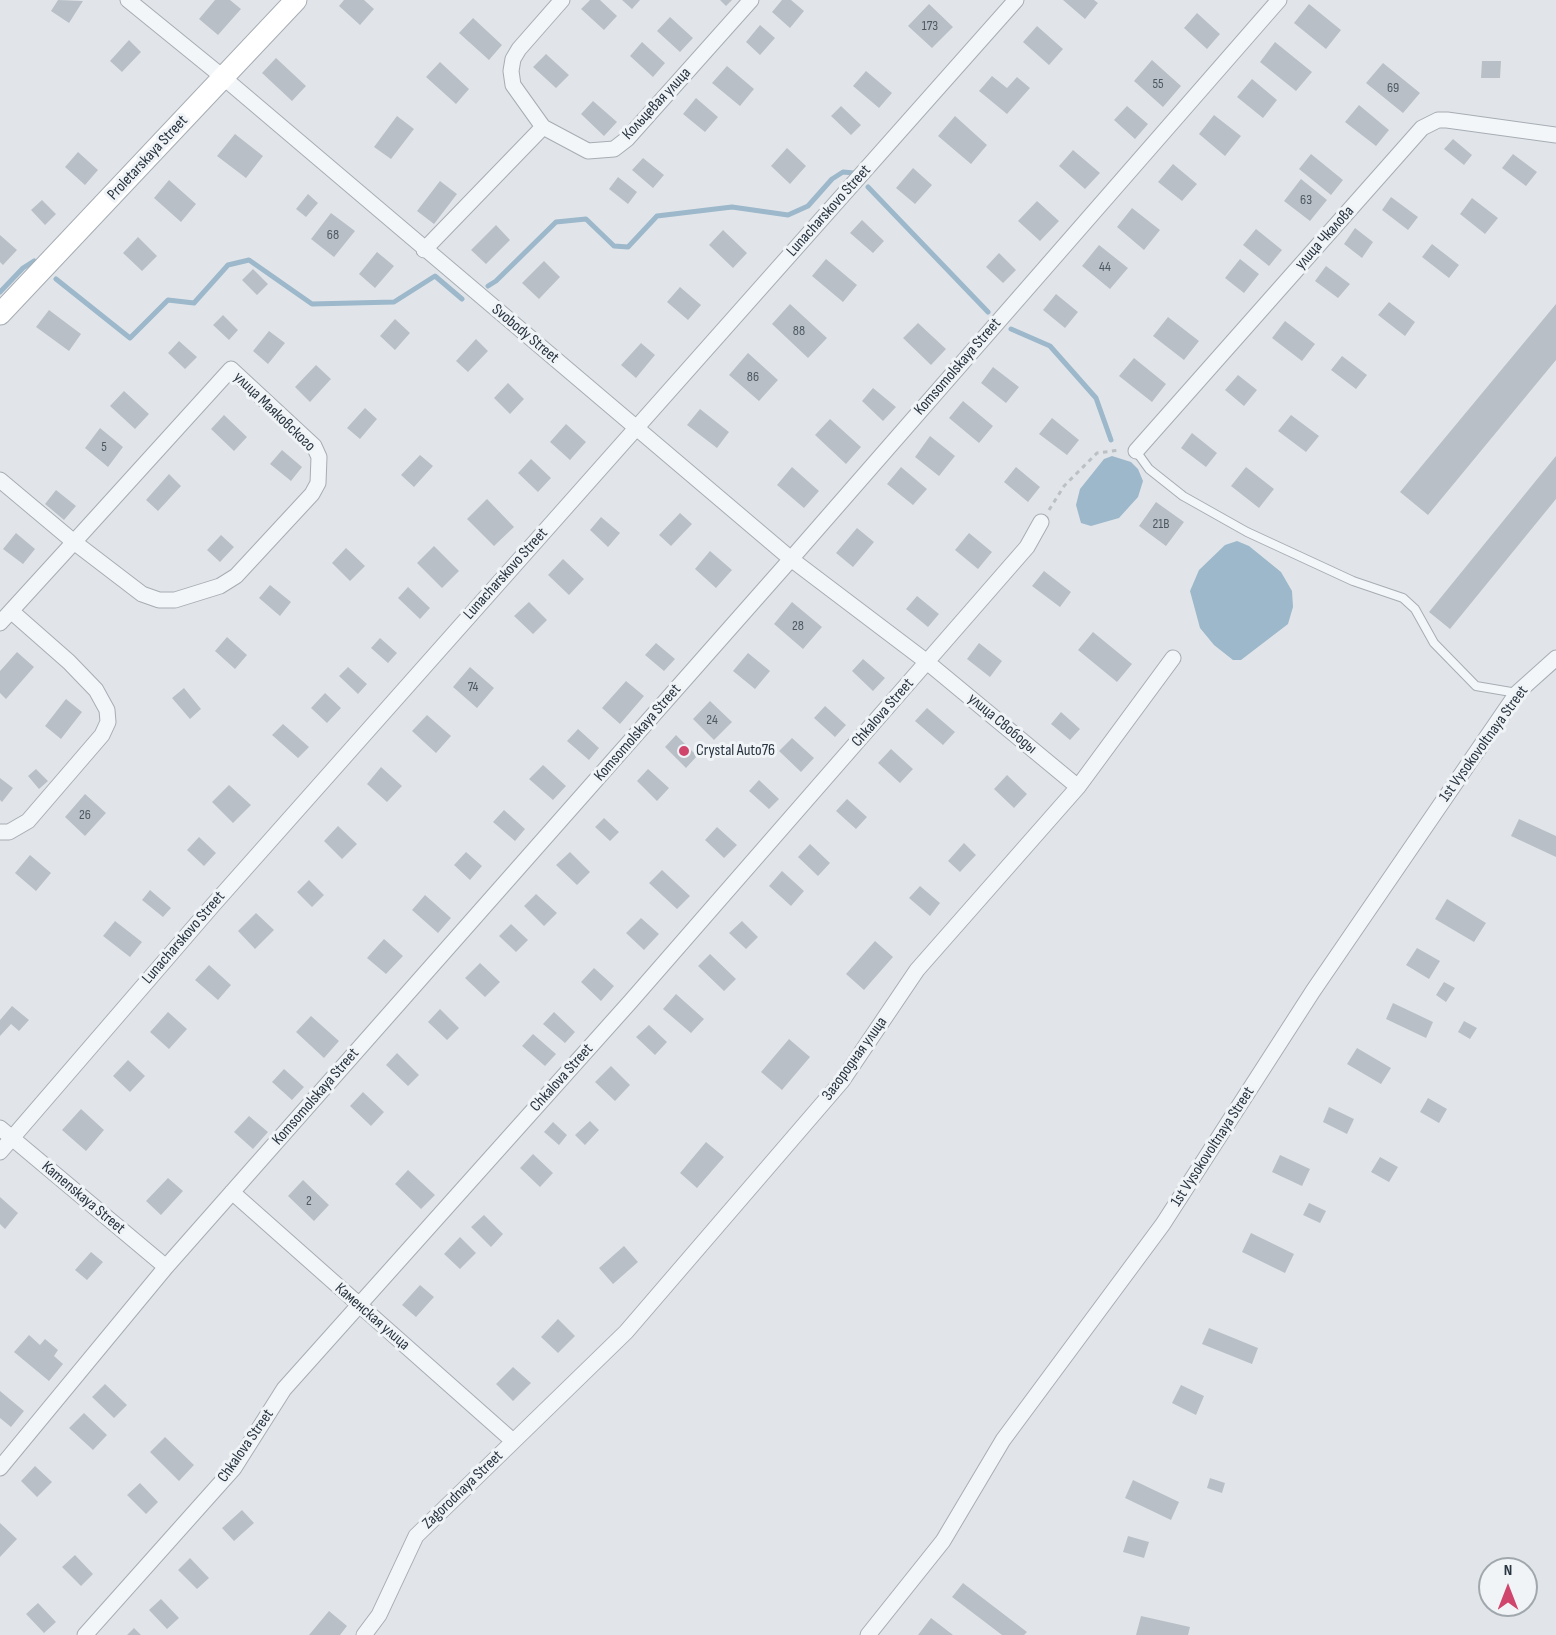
<!DOCTYPE html>
<html>
<head>
<meta charset="utf-8">
<style>
  body { margin:0 }
  #map { position:relative; width:1556px; height:1635px; overflow:hidden; background:#e1e5ea; font-family:"Sofia Sans Condensed",sans-serif }
  canvas { display:block }
  .north { position:absolute; left:1478px; top:1557px; width:60px; height:60px; box-sizing:border-box; background:#f0f4f7; border:2px solid #a0a8ae; border-radius:50%; rotate:0deg; font-size:16px; font-weight:700; line-height:24px; text-align:center; color:#293541 }
  .north::after { content:''; display:block; margin:auto; width:21px; height:27px; background:#cf456c; clip-path:polygon(50% 0,100% 100%,50% 72%,0 100%) }
</style>
</head>
<body>
<div id="map">
<canvas width="1556" height="1635"></canvas>
<div class="north">N</div>
</div>
<script>
const ctx = document.querySelector('canvas').getContext('2d');
ctx.lineJoin = 'round';
function fillPath(path, color) { ctx.fillStyle = color; ctx.fill(path, 'evenodd'); }
const poly = rows => new Path2D(rows.map(r => 'M' + r).join(''));
function strokePath(path, color, width, dash) { ctx.strokeStyle = color; ctx.lineWidth = width; ctx.lineCap = dash ? 'butt' : 'round'; ctx.setLineDash(dash || []); ctx.stroke(path); }
function write(font, color, halo, rows, align = 'center') {
  ctx.font = font + ' "Sofia Sans Condensed",sans-serif'; ctx.lineWidth = 6; ctx.setLineDash([]); ctx.textBaseline = 'middle'; ctx.strokeStyle = halo; ctx.fillStyle = color; for (const [text, x, y, turn = 0] of rows) {
    ctx.save(); ctx.translate(x, y); ctx.rotate((+turn || 0) * Math.PI / 180); ctx.textAlign = isNaN(turn) ? turn : align; if (halo) ctx.strokeText(text, 0, 0); ctx.fillText(text, 0, 0); ctx.restore();
  }
}
fillPath(poly([
  [1112,456,1131,462,1138,469,1143,481,1138,497,1119,518,1091,526,1081,523,1076,505,1080,489,1104,459],
  [1237,541,1249,546,1281,572,1292,591,1293,607,1288,624,1241,660,1233,660,1214,645,1200,628,1190,591,1199,570,1225,545]
]), '#9cb8ca');
strokePath(poly([
  [868,187,988,312],
  [56,279,130,338,168,300,194,303,228,265,249,260,312,304,394,302,435,276,462,299],
  [488,286,496,281,556,222,586,219,614,246,628,247,657,216,732,207,788,215,808,206,832,179,843,172,854,173],
  [0,292,23,268,34,261],
  [1011,329,1050,346,1096,398,1111,440]
]), '#9cb8ca', 5);
fillPath(poly([
  [58,0,83,1,69,23,51,11],
  [215,0,230,0,241,9,218,35,199,19],
  [344,0,364,0,374,9,360,25,339,6],
  [590,0,600,0,617,16,604,30,581,9],
  [622,0,640,0,632,9],
  [720,0,732,0,726,6],
  [782,0,791,0,804,11,790,28,772,12],
  [1063,0,1094,0,1098,3,1085,19],
  [929,4,953,27,932,48,908,26],
  [1309,4,1341,30,1326,49,1294,23],
  [1197,13,1220,34,1207,49,1184,28],
  [670,17,693,38,680,52,657,31],
  [473,18,502,45,489,60,459,33],
  [760,25,775,38,760,55,746,42],
  [1037,26,1063,49,1049,65,1023,42],
  [129,40,141,52,122,72,110,61],
  [642,42,665,63,653,77,630,56],
  [1275,42,1312,72,1296,91,1260,62],
  [546,54,569,75,556,88,533,67],
  [276,58,306,86,292,101,262,73],
  [1152,60,1181,86,1163,107,1134,81],
  [1482,61,1501,61,1500,78,1481,78],
  [440,62,469,89,456,104,426,77],
  [1383,63,1420,93,1403,113,1366,83],
  [727,66,754,89,740,106,712,83],
  [866,71,892,93,879,108,853,86],
  [992,76,1007,88,1017,77,1030,88,1007,114,979,91],
  [1252,79,1277,100,1263,118,1237,97],
  [696,98,718,117,705,132,683,114],
  [593,101,617,122,604,136,581,114],
  [1359,105,1389,130,1376,146,1345,122],
  [841,106,861,125,851,135,831,116],
  [1127,106,1148,124,1135,139,1114,120],
  [1214,115,1241,136,1225,156,1199,134],
  [397,116,414,129,391,159,374,147],
  [955,116,987,145,971,164,938,136],
  [235,134,263,156,246,178,217,156],
  [1453,139,1472,155,1464,165,1444,149],
  [787,148,806,166,790,184,771,166],
  [1073,150,1100,173,1085,189,1059,166],
  [78,152,98,170,85,185,65,167],
  [1311,154,1343,180,1331,195,1299,169],
  [1513,154,1537,172,1526,186,1502,168],
  [643,158,664,175,653,188,632,170],
  [1173,164,1197,184,1182,201,1158,182],
  [913,168,932,185,915,204,896,188],
  [618,177,637,192,628,204,609,189],
  [1301,179,1327,200,1310,221,1284,201],
  [169,180,196,204,181,222,154,198],
  [440,181,457,194,434,224,417,211],
  [308,194,318,203,306,217,296,209],
  [1391,197,1418,217,1408,230,1382,210],
  [1472,198,1498,218,1485,234,1460,214],
  [42,200,56,214,45,225,31,210],
  [1037,201,1059,221,1040,241,1018,221],
  [1132,208,1160,230,1144,250,1117,227],
  [331,213,355,231,334,257,311,239],
  [862,220,884,241,873,253,850,233],
  [496,225,510,240,486,264,471,250],
  [1355,228,1373,242,1362,258,1344,244],
  [1256,229,1282,250,1269,266,1243,245],
  [723,230,747,253,733,268,709,245],
  [0,235,17,250,3,265,0,262],
  [138,237,157,256,142,271,123,253],
  [1432,244,1459,265,1449,278,1422,257],
  [1099,245,1128,268,1110,289,1082,266],
  [377,252,394,266,375,288,359,274],
  [999,253,1016,270,1003,283,986,267],
  [826,259,857,285,843,302,812,276],
  [1240,259,1259,274,1244,293,1225,278],
  [544,261,560,277,539,299,522,283],
  [1326,266,1350,284,1338,298,1315,281],
  [253,269,268,284,257,295,242,280],
  [680,287,701,305,688,320,667,302],
  [1056,294,1078,312,1065,328,1043,310],
  [1389,302,1415,322,1405,336,1378,315],
  [790,304,827,338,808,358,772,324],
  [1556,304,1556,360,1428,515,1400,492],
  [49,310,81,334,69,351,36,327],
  [223,315,238,330,229,340,213,325],
  [1168,317,1199,341,1184,360,1153,336],
  [395,319,410,333,395,350,380,336],
  [1285,321,1315,344,1302,361,1272,338],
  [918,323,946,349,931,365,903,338],
  [269,331,285,343,268,364,253,351],
  [476,339,488,351,468,372,456,361],
  [179,341,197,357,185,369,168,353],
  [641,343,655,355,636,378,621,365],
  [748,353,778,380,759,401,729,375],
  [1342,356,1367,375,1356,389,1331,370],
  [1134,358,1166,384,1152,402,1119,376],
  [316,365,331,379,310,402,295,387],
  [993,367,1019,387,1006,403,981,383],
  [1238,375,1257,390,1244,406,1225,390],
  [508,383,524,399,510,414,494,398],
  [873,388,896,407,883,421,862,401],
  [124,391,149,414,135,429,110,406],
  [963,401,993,426,979,443,949,418],
  [365,408,377,419,360,439,347,428],
  [700,409,729,432,717,448,687,425],
  [224,415,247,437,234,451,211,429],
  [1291,415,1319,436,1306,452,1278,431],
  [1052,418,1079,440,1067,455,1039,434],
  [830,419,861,447,846,464,815,435],
  [566,424,586,442,570,460,550,442],
  [100,428,123,447,108,467,85,448],
  [1192,433,1217,453,1206,467,1181,448],
  [930,436,955,456,939,476,915,457],
  [282,450,302,467,291,481,270,464],
  [420,455,433,466,414,487,401,475],
  [1556,456,1556,499,1450,629,1429,612],
  [531,459,551,478,538,492,518,473],
  [792,467,819,491,804,508,777,485],
  [901,467,927,489,913,505,887,484],
  [1016,467,1040,487,1028,502,1004,482],
  [1246,467,1274,489,1259,508,1231,486],
  [169,474,181,486,158,511,146,500],
  [56,490,76,506,64,520,45,504],
  [487,499,514,527,494,546,467,519],
  [1156,502,1184,522,1166,546,1139,526],
  [680,513,692,524,671,546,659,535],
  [601,517,620,533,608,547,590,530],
  [857,528,874,542,853,567,836,553],
  [16,533,35,549,23,564,3,549],
  [969,533,992,552,978,569,955,550],
  [221,535,234,547,220,562,207,550],
  [434,546,459,571,442,588,417,563],
  [346,548,365,566,350,581,332,563],
  [710,551,732,570,716,588,695,569],
  [563,559,584,579,569,595,548,575],
  [1044,571,1071,592,1060,607,1032,586],
  [270,585,291,602,280,616,259,598],
  [408,587,430,608,420,619,398,598],
  [917,596,939,614,928,627,906,609],
  [529,602,547,620,533,634,514,616],
  [792,602,822,627,803,649,774,624],
  [1093,632,1132,664,1117,682,1078,650],
  [227,637,247,655,235,669,215,651],
  [380,638,397,653,388,663,371,648],
  [656,643,675,659,664,671,645,655],
  [979,643,1002,661,990,677,967,659],
  [17,652,34,667,6,699,0,693,0,671],
  [748,653,770,671,755,689,733,671],
  [863,659,885,678,873,691,852,671],
  [348,667,367,684,358,694,339,676],
  [470,667,494,688,477,708,453,687],
  [626,681,644,696,620,724,602,708],
  [184,688,201,709,190,719,172,698],
  [325,693,341,708,327,723,311,708],
  [66,699,82,712,61,739,45,726],
  [710,701,732,722,714,740,693,719],
  [825,706,846,725,835,737,814,718],
  [927,708,955,732,943,745,915,721],
  [1061,712,1080,729,1070,740,1051,724],
  [427,715,451,736,436,753,412,731],
  [283,724,309,747,298,758,272,735],
  [578,729,599,748,589,760,567,741],
  [676,735,697,756,686,768,665,747],
  [792,738,814,758,801,772,779,751],
  [891,749,913,769,900,783,878,763],
  [543,765,566,786,553,800,529,779],
  [381,767,402,786,387,802,367,784],
  [36,769,48,781,39,789,28,776],
  [648,769,669,788,657,801,637,781],
  [1007,775,1027,794,1014,808,994,789],
  [0,778,13,788,2,802,0,800],
  [759,780,779,799,769,809,749,791],
  [229,785,251,805,233,823,212,802],
  [85,794,106,813,85,836,65,817],
  [847,799,867,817,856,829,836,811],
  [504,810,525,829,515,841,493,822],
  [604,818,619,832,610,841,595,827],
  [1519,819,1556,836,1556,857,1511,836],
  [338,826,357,844,342,859,324,841],
  [717,827,737,845,724,858,705,840],
  [199,837,216,853,204,866,187,850],
  [964,843,976,855,960,872,948,861],
  [810,844,830,863,818,876,798,857],
  [466,852,482,866,470,880,454,865],
  [570,852,590,872,577,885,556,865],
  [30,855,51,873,36,891,15,873],
  [662,870,690,896,677,909,649,883],
  [782,871,804,891,791,906,769,886],
  [309,880,324,895,312,907,297,892],
  [920,886,940,903,930,916,909,898],
  [150,890,171,908,163,917,142,900],
  [536,894,557,913,544,926,524,906],
  [425,895,451,918,438,933,412,910],
  [1447,899,1486,923,1474,942,1435,919],
  [256,913,274,930,255,949,238,931],
  [641,918,659,934,644,950,626,933],
  [115,921,142,942,130,957,103,936],
  [742,921,758,937,746,949,729,933],
  [511,924,528,940,516,952,499,936],
  [384,939,403,956,386,974,367,958],
  [875,941,893,957,864,990,846,974],
  [1417,948,1440,961,1429,979,1406,965],
  [710,954,736,979,724,991,698,966],
  [480,963,500,982,485,997,465,978],
  [209,965,231,985,218,1000,195,980],
  [594,968,614,986,601,1001,581,982],
  [1444,982,1455,988,1446,1002,1436,995],
  [676,994,704,1019,691,1033,663,1009],
  [1393,1003,1433,1022,1426,1038,1386,1019],
  [12,1006,29,1020,19,1031,11,1024,0,1036,0,1020],
  [440,1009,459,1028,447,1040,428,1022],
  [168,1012,187,1029,169,1049,150,1032],
  [554,1012,575,1032,565,1043,543,1024],
  [311,1016,339,1041,324,1058,296,1032],
  [1464,1021,1477,1028,1470,1039,1458,1032],
  [649,1025,667,1042,655,1055,636,1037],
  [533,1034,556,1054,545,1066,522,1046],
  [789,1039,810,1057,782,1090,761,1072],
  [1357,1048,1391,1068,1381,1084,1347,1064],
  [397,1053,419,1075,408,1086,386,1065],
  [128,1060,145,1076,130,1092,113,1076],
  [611,1066,630,1085,615,1101,595,1082],
  [284,1069,304,1087,292,1100,272,1082],
  [363,1092,384,1112,371,1126,350,1106],
  [1428,1098,1447,1109,1439,1123,1420,1112],
  [1329,1107,1354,1119,1347,1134,1323,1122],
  [81,1109,104,1130,86,1151,62,1130],
  [249,1116,268,1132,253,1149,234,1132],
  [590,1121,599,1130,585,1145,575,1135],
  [553,1122,567,1135,559,1145,544,1132],
  [706,1142,724,1157,697,1188,680,1173],
  [533,1154,553,1173,540,1187,520,1168],
  [1280,1155,1310,1169,1302,1186,1272,1172],
  [1380,1157,1398,1167,1389,1182,1371,1172],
  [408,1170,435,1195,421,1209,395,1184],
  [168,1178,183,1191,161,1215,146,1201],
  [303,1180,329,1205,314,1221,288,1196],
  [0,1197,18,1213,5,1229,0,1224],
  [1309,1203,1326,1211,1320,1223,1303,1215],
  [484,1215,503,1234,491,1247,471,1227],
  [1251,1233,1294,1254,1285,1273,1242,1252],
  [460,1237,476,1253,460,1269,444,1254],
  [624,1246,638,1262,613,1284,599,1268],
  [91,1252,103,1262,87,1280,75,1270],
  [420,1285,434,1297,416,1317,402,1305],
  [558,1319,575,1336,558,1353,541,1337],
  [1209,1328,1258,1348,1252,1364,1202,1344],
  [29,1335,40,1345,45,1339,58,1350,54,1356,63,1364,49,1381,14,1352],
  [513,1367,531,1383,513,1401,496,1384],
  [105,1384,127,1405,114,1418,92,1397],
  [1181,1385,1204,1396,1196,1415,1172,1403],
  [0,1391,24,1411,11,1427,0,1418],
  [84,1413,107,1435,93,1450,69,1428],
  [165,1437,194,1465,179,1481,150,1452],
  [35,1466,52,1482,37,1497,21,1481],
  [1210,1478,1225,1483,1222,1493,1207,1488],
  [1133,1480,1179,1502,1171,1520,1125,1498],
  [140,1483,158,1502,146,1514,127,1495],
  [242,1510,254,1523,234,1541,222,1528],
  [0,1523,17,1539,0,1557],
  [1128,1536,1149,1542,1144,1558,1123,1552],
  [75,1555,93,1574,81,1586,62,1567],
  [190,1558,209,1578,197,1589,178,1570],
  [963,1583,1027,1632,1024,1635,1002,1635,952,1597],
  [161,1599,179,1618,167,1629,149,1610],
  [38,1603,56,1622,44,1633,26,1614],
  [329,1611,347,1626,340,1635,309,1635],
  [1141,1616,1190,1627,1188,1635,1136,1635],
  [931,1618,953,1635,918,1635],
  [134,1628,141,1635,127,1635]
]), '#b8bfc6');
const lane = poly([
  [1136,451,1149,469,1183,496,1247,532,1353,581,1403,598,1415,609,1434,643,1476,686,1517,693]
]);
const street = poly([
  [128,0,224,78,791,559,927,662,1078,787],
  [543,127,513,85,511,71,513,59,519,49,562,0],
  [424,250,543,127,588,151,614,149,627,139,751,0],
  [1136,451,1422,128,1438,120,1447,120,1556,135],
  [0,480,74,542,142,594,159,600,175,600,220,586,236,576,312,494,318,483,319,457,314,446,231,369,74,542,11,611,0,623],
  [0,832,9,832,28,821,102,735,108,722,107,710,96,690,69,662,11,611],
  [0,1128,166,1267],
  [0,1152,213,905,1016,0],
  [232,1192,513,1441],
  [0,1468,166,1267,791,559,1279,0],
  [85,1635,234,1468,284,1389,631,1001,1027,547,1041,522],
  [364,1635,379,1615,416,1536,626,1332,842,1081,917,970,1078,787,1173,658],
  [868,1635,943,1541,1003,1440,1163,1224,1313,991,1517,693,1556,658]
]);
const secondary = poly([
  [0,314,296,0]
]);
strokePath(lane, '#a6adb4', 10);
strokePath(street, '#a6adb4', 17);
strokePath(secondary, '#a6adb4', 23);
strokePath(poly([
  [1049,510,1064,486,1097,453,1120,450]
]), '#bac0c5', 3, [4.5, 4.5]);
strokePath(lane, '#f3f6f8', 8);
strokePath(street, '#f3f6f8', 15);
strokePath(secondary, '#fff', 21);
for (const [x, y, r, color] of [
  [684,751,6,"#cf456c"]
]) { const dot = new Path2D(); dot.arc(x, y, r, 0, 2 * Math.PI); ctx.fillStyle = color; ctx.fill(dot); strokePath(dot, '#f0f4f7', 2); }
write('14px', '#4d5862', null, [
  ["173",930,26],
  ["55",1158,84],
  ["69",1393,88],
  ["63",1306,200],
  ["68",333,235],
  ["44",1105,267],
  ["88",799,331],
  ["86",753,377],
  ["5",104,447],
  ["21В",1161,524],
  ["28",798,626],
  ["74",473,687],
  ["24",712,720],
  ["26",85,815],
  ["2",309,1201]
]);
write('16px', '#293541', '#f0f4f7', [
  ["Кольцевая улица",657,104,-47],
  ["Proletarskaya Street",148,158,-47],
  ["Lunacharskovo Street",829,211,-48],
  ["улица Чкалова",1325,238,-48],
  ["Svobody Street",525,334,40],
  ["Komsomolskaya Street",958,367,-49],
  ["улица Маяковского",274,412,44],
  ["Lunacharskovo Street",506,574,-48],
  ["Chkalova Street",883,713,-49],
  ["улица Свободы",1002,724,40],
  ["Komsomolskaya Street",638,733,-49],
  ["1st Vysokovoltnaya Street",1484,744,-54],
  ["Lunacharskovo Street",184,938,-49],
  ["Загородная улица",855,1059,-54],
  ["Chkalova Street",562,1078,-48],
  ["Komsomolskaya Street",316,1097,-49],
  ["1st Vysokovoltnaya Street",1213,1147,-57],
  ["Kamenskaya Street",83,1198,40],
  ["Каменская улица",372,1317,41],
  ["Chkalova Street",246,1446,-55],
  ["Zagorodnaya Street",463,1490,-44]
]);
write('16px', '#293541', '#f0f4f7', [
  ["Crystal Auto76",696,751]
], 'left');
</script>
</body>
</html>
